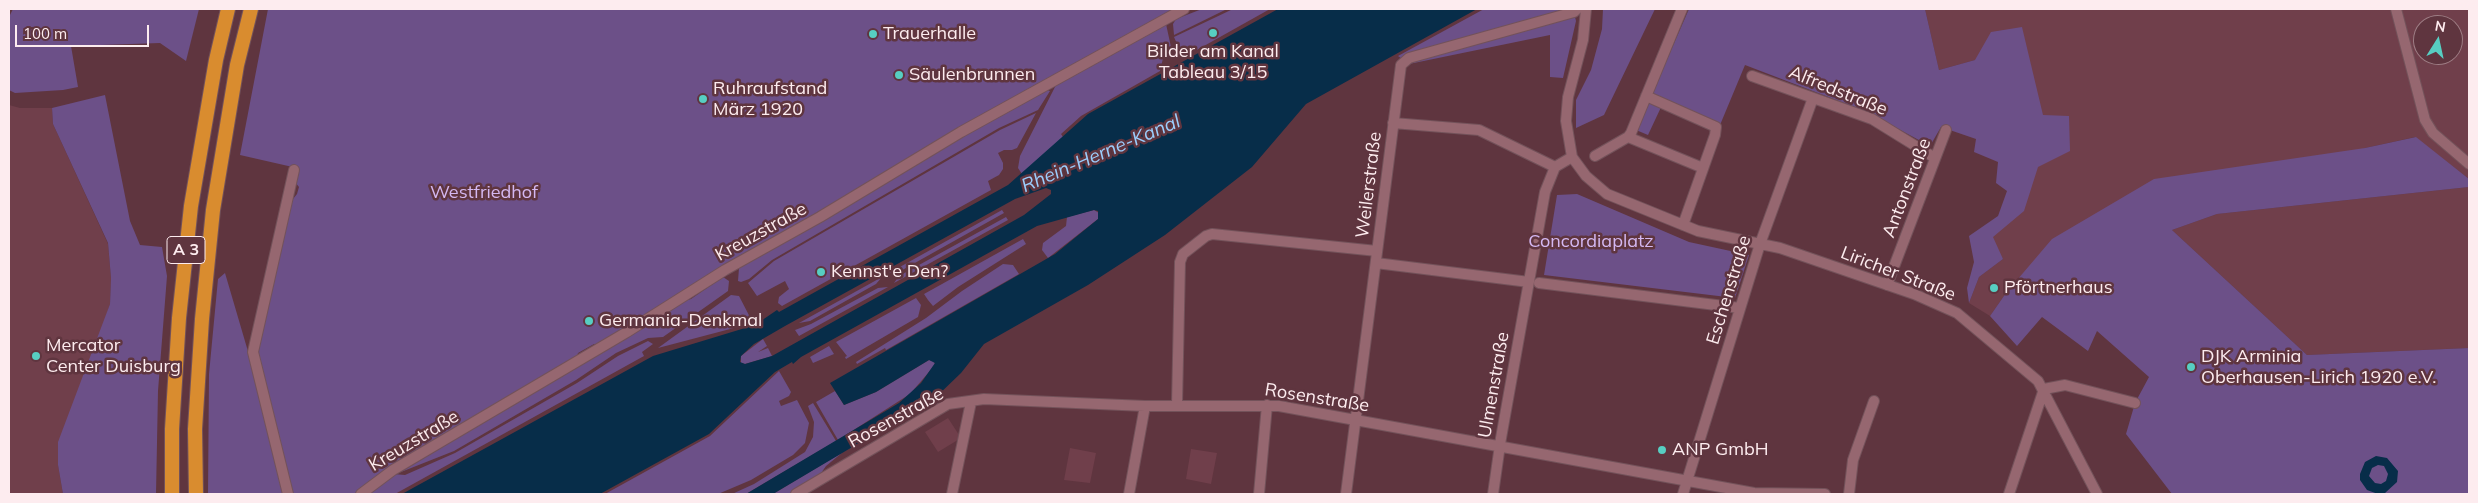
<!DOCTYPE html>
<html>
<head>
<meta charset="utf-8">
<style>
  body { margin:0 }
  #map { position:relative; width:2478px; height:503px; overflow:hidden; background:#5f353f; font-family:Mulish,sans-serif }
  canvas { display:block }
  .frame { position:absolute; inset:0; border:10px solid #fdecef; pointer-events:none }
  .north { position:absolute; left:2413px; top:15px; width:50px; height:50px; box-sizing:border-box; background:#5f353f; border:1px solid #9e7e85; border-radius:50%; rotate:10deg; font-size:14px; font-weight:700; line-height:20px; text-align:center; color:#fdecef }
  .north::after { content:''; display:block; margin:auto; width:18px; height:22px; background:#57cec2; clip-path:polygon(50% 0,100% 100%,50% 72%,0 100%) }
  .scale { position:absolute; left:15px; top:25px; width:134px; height:22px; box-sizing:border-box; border:2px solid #fdecef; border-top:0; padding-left:6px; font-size:15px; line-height:18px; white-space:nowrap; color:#fdecef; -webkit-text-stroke:4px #5f353f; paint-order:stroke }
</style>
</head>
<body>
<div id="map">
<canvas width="2478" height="503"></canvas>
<div class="frame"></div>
<div class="north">N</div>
<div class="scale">100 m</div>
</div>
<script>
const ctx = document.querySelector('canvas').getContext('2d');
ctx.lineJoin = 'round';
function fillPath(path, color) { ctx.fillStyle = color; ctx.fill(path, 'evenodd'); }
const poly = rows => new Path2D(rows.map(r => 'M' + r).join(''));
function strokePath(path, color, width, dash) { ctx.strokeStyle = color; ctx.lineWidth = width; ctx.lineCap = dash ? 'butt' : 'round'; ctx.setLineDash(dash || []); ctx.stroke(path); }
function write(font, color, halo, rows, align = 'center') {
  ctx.font = font + ' Mulish,sans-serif'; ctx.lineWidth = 5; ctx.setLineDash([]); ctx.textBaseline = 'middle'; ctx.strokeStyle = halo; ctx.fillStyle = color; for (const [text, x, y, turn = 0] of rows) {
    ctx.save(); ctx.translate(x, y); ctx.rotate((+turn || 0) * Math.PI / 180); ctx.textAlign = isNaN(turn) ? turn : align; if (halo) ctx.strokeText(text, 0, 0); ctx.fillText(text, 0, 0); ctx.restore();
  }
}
fillPath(poly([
  [1925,9,2469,9,2469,179,2415,137,2365,148,2006,293,1990,316,1969,303,1979,277,2003,259,1984,233,2017,195,1975,60,1939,70],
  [2423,25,2453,25,2453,55,2423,55],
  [9,105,20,108,52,108,53,124,108,244,111,278,110,304,58,465,63,494,9,494],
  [2469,187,2469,348,2307,355,2172,230,2217,214],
  [948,418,961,438,938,452,925,432],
  [1070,448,1096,453,1090,483,1064,480],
  [1191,449,1217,453,1211,484,1186,479]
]), '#703f4b');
fillPath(poly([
  [13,9,199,9,186,61,160,43,71,46,78,87,63,90,15,93,9,90,9,17],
  [268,9,1176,9,603,345,594,344,578,353,575,362,382,472,354,494,293,494,257,355,289,204,297,194,299,187,295,182,297,168,240,155],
  [1202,9,1227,9,1174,35,1173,24,1176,19],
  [1233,9,1270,9,1195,51,1186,52,1178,46,1174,37],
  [1484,9,1573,9,1576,21,1563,78,1550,77,1550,35,1409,64,1398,56],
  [1603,9,1655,9,1604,115,1576,128,1576,100,1591,70,1602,29],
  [1689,9,1925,9,1939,70,1975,60,1991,32,2022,27,2043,115,2069,116,2070,151,2038,167,2024,211,1993,237,2003,259,1979,277,1969,303,1967,288,1974,262,1969,236,1998,216,2007,191,1996,183,1998,162,1974,152,1976,139,1941,127,1930,146,1865,111,1745,65,1720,125,1663,103,1648,135,1636,130],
  [1166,24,1171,47,1164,54,1160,71,1081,116,1061,134,1063,137,1022,174,1018,168,1020,156,1057,83],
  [1044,89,1050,91,1038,110,999,128,772,260,749,279,741,282,738,281,739,268],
  [105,95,130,221,140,245,162,247,167,276,158,391,156,494,63,494,58,465,58,442,110,304,111,278,108,243,53,124,52,108],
  [1036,113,1017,148,1012,150,1004,150,998,153,1003,163,1003,169,999,175,988,181,991,190,782,306,778,303,779,297,789,289,785,281,757,296,748,283,774,261,1000,130],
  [2416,137,2469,179,2469,187,2217,214,2172,230,2307,355,2469,348,2469,494,2172,494,2126,434,2135,403,2149,377,2097,331,2088,351,2042,317,2017,346,1990,316,2006,293,2052,239,2154,179,2365,148],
  [1577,194,1689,242,1749,255,1735,298,1544,275,1557,195],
  [1002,210,1004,213,897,273,889,273],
  [1094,210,1099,213,1098,219,1048,258,1042,250,1043,243,1066,226,1067,217],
  [1006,217,1008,220,894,283,899,276],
  [1023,239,1026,244,958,287,933,306,928,300,924,294],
  [1003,264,1013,265,1019,274,886,350,885,348,857,364,856,362,926,318,962,291],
  [225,273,247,348,286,494,208,494,209,374,218,279],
  [723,277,729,281,728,291,663,337,648,338,616,353,576,380,454,451,401,472,681,302,691,299],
  [882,277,876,284,810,321,799,323],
  [888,287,799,336,795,330,811,324,878,288],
  [731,295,739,296,753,323,658,348],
  [916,298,921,305,918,317,846,359,845,357,847,356,836,342],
  [763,339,767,346,758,352,768,348,772,356,745,364,741,363,741,356],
  [648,341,653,344,642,352,644,356,395,494,366,494,393,474,405,475,455,453,577,383,618,356],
  [829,346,834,354,813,363,810,357],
  [929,360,934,361,935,365,910,394,838,440,816,402,835,391,844,405,876,392],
  [779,371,791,392,789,396,779,401,781,406,797,400,809,423,805,443,793,455,751,480,718,494,605,494,710,436],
  [813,403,836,441,746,494,732,494,754,484,805,452,813,437,814,422,808,406],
  [843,452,826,466,819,476,789,494,773,494]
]), '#6c5088');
fillPath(poly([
  [1278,9,1477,9,1306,104,1252,167,1165,235,1088,285,984,344,961,373,935,398,773,494,746,494,899,403,921,383,935,363,929,360,876,392,844,405,830,383,1055,254,1098,219,1098,211,1094,210,1037,226,801,357,793,364,792,362,775,372,709,434,600,494,402,494,653,356,755,325,777,310,779,312,1008,185,1088,114],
  [1046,188,1051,190,1051,194,1024,215,772,356,745,364,740,362,741,356,754,344,785,326,1015,199],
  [2376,456,2387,458,2398,471,2397,482,2385,493,2378,494,2367,490,2360,480,2360,474,2365,462],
  [2378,465,2384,466,2388,474,2386,481,2381,484,2375,483,2369,476,2372,468]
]), '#072d49');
const minor = poly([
  [1586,9,1583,40,1568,97,1566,121,1572,157,1586,176,1607,194,1698,231,1780,248,1914,294,1957,313,2038,381,2097,494],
  [2396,9,2425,120,2433,133,2469,164],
  [1752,76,1872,119,1935,158],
  [1646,96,1716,127,1715,135,1683,225],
  [1393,123,1479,130,1555,167],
  [1628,137,1703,168],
  [1595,156,1628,137,1631,133,1682,9],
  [1376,263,1529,282],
  [1539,283,1740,308],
  [1887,285,1946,130],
  [2044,389,2065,385,2135,403],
  [1177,405,1180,262,1183,254,1206,236,1212,234,1377,251],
  [288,494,253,352,294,170],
  [361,494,393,470,627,332,725,270,820,217,961,132,1184,9],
  [796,494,948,404,984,399,1145,406,1279,406,1754,493,1825,494],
  [952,494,971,402],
  [1129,494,1145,406],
  [1259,494,1267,405],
  [1346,494,1401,65,1409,58,1574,12,1577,9],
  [1493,494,1501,438,1545,192,1555,167,1572,157],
  [1683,494,1760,244,1813,98],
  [1849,494,1853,460,1874,401],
  [2009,494,2044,389]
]);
const highway = poly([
  [172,494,172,429,179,318,191,206,216,60,228,9],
  [196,494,195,429,202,319,213,210,237,65,251,9]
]);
strokePath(minor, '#73525a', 12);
strokePath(highway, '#73525a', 16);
strokePath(minor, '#966770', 10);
strokePath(highway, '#d98c2f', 14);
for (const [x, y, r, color] of [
  [1213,33,5,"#57cec2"],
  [873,34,5,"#57cec2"],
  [899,75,5,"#57cec2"],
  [703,99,5,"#57cec2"],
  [821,272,5,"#57cec2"],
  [1994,288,5,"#57cec2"],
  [589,321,5,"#57cec2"],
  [36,356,5,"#57cec2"],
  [2191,367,5,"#57cec2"],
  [1662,450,5,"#57cec2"]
]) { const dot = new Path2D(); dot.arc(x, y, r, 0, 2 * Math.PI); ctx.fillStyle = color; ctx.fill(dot); strokePath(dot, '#5f353f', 2); }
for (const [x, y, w] of [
  [186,250,38]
]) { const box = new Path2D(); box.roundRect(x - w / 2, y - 13.5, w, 27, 4); ctx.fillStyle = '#5f353f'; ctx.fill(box); strokePath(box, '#fdecef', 1); }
write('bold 16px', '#fdecef', null, [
  ["A 3",186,250]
]);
write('18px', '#fdecef', '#5f353f', [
  ["Trauerhalle",883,34],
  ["Bilder am Kanal",1213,52,"center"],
  ["Tableau 3/15",1213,73,"center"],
  ["Säulenbrunnen",909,75],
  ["Ruhraufstand",713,89],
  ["März 1920",713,110],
  ["Kennst'e Den?",831,272],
  ["Pförtnerhaus",2004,288],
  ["Germania-Denkmal",599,321],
  ["Mercator",46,346],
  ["Center Duisburg",46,367],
  ["DJK Arminia",2201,357],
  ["Oberhausen-Lirich 1920 e.V.",2201,378],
  ["ANP GmbH",1672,450]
], 'left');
write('18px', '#fdecef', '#5f353f', [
  ["Alfredstraße",1838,91,22],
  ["Weilerstraße",1369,185,-83],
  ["Antonstraße",1907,188,-69],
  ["Kreuzstraße",761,232,-29],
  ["Liricher Straße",1898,274,21],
  ["Eschenstraße",1729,290,-73],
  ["Ulmenstraße",1494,385,-80],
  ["Rosenstraße",1317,398,9],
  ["Rosenstraße",896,418,-29],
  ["Kreuzstraße",414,441,-31]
]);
write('18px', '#d4b8f2', '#5f353f', [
  ["Westfriedhof",484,193],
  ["Concordiaplatz",1591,242]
]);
write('italic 19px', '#9bcefd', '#5f353f', [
  ["Rhein-Herne-Kanal",1101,154,-23]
]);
</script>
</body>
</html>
